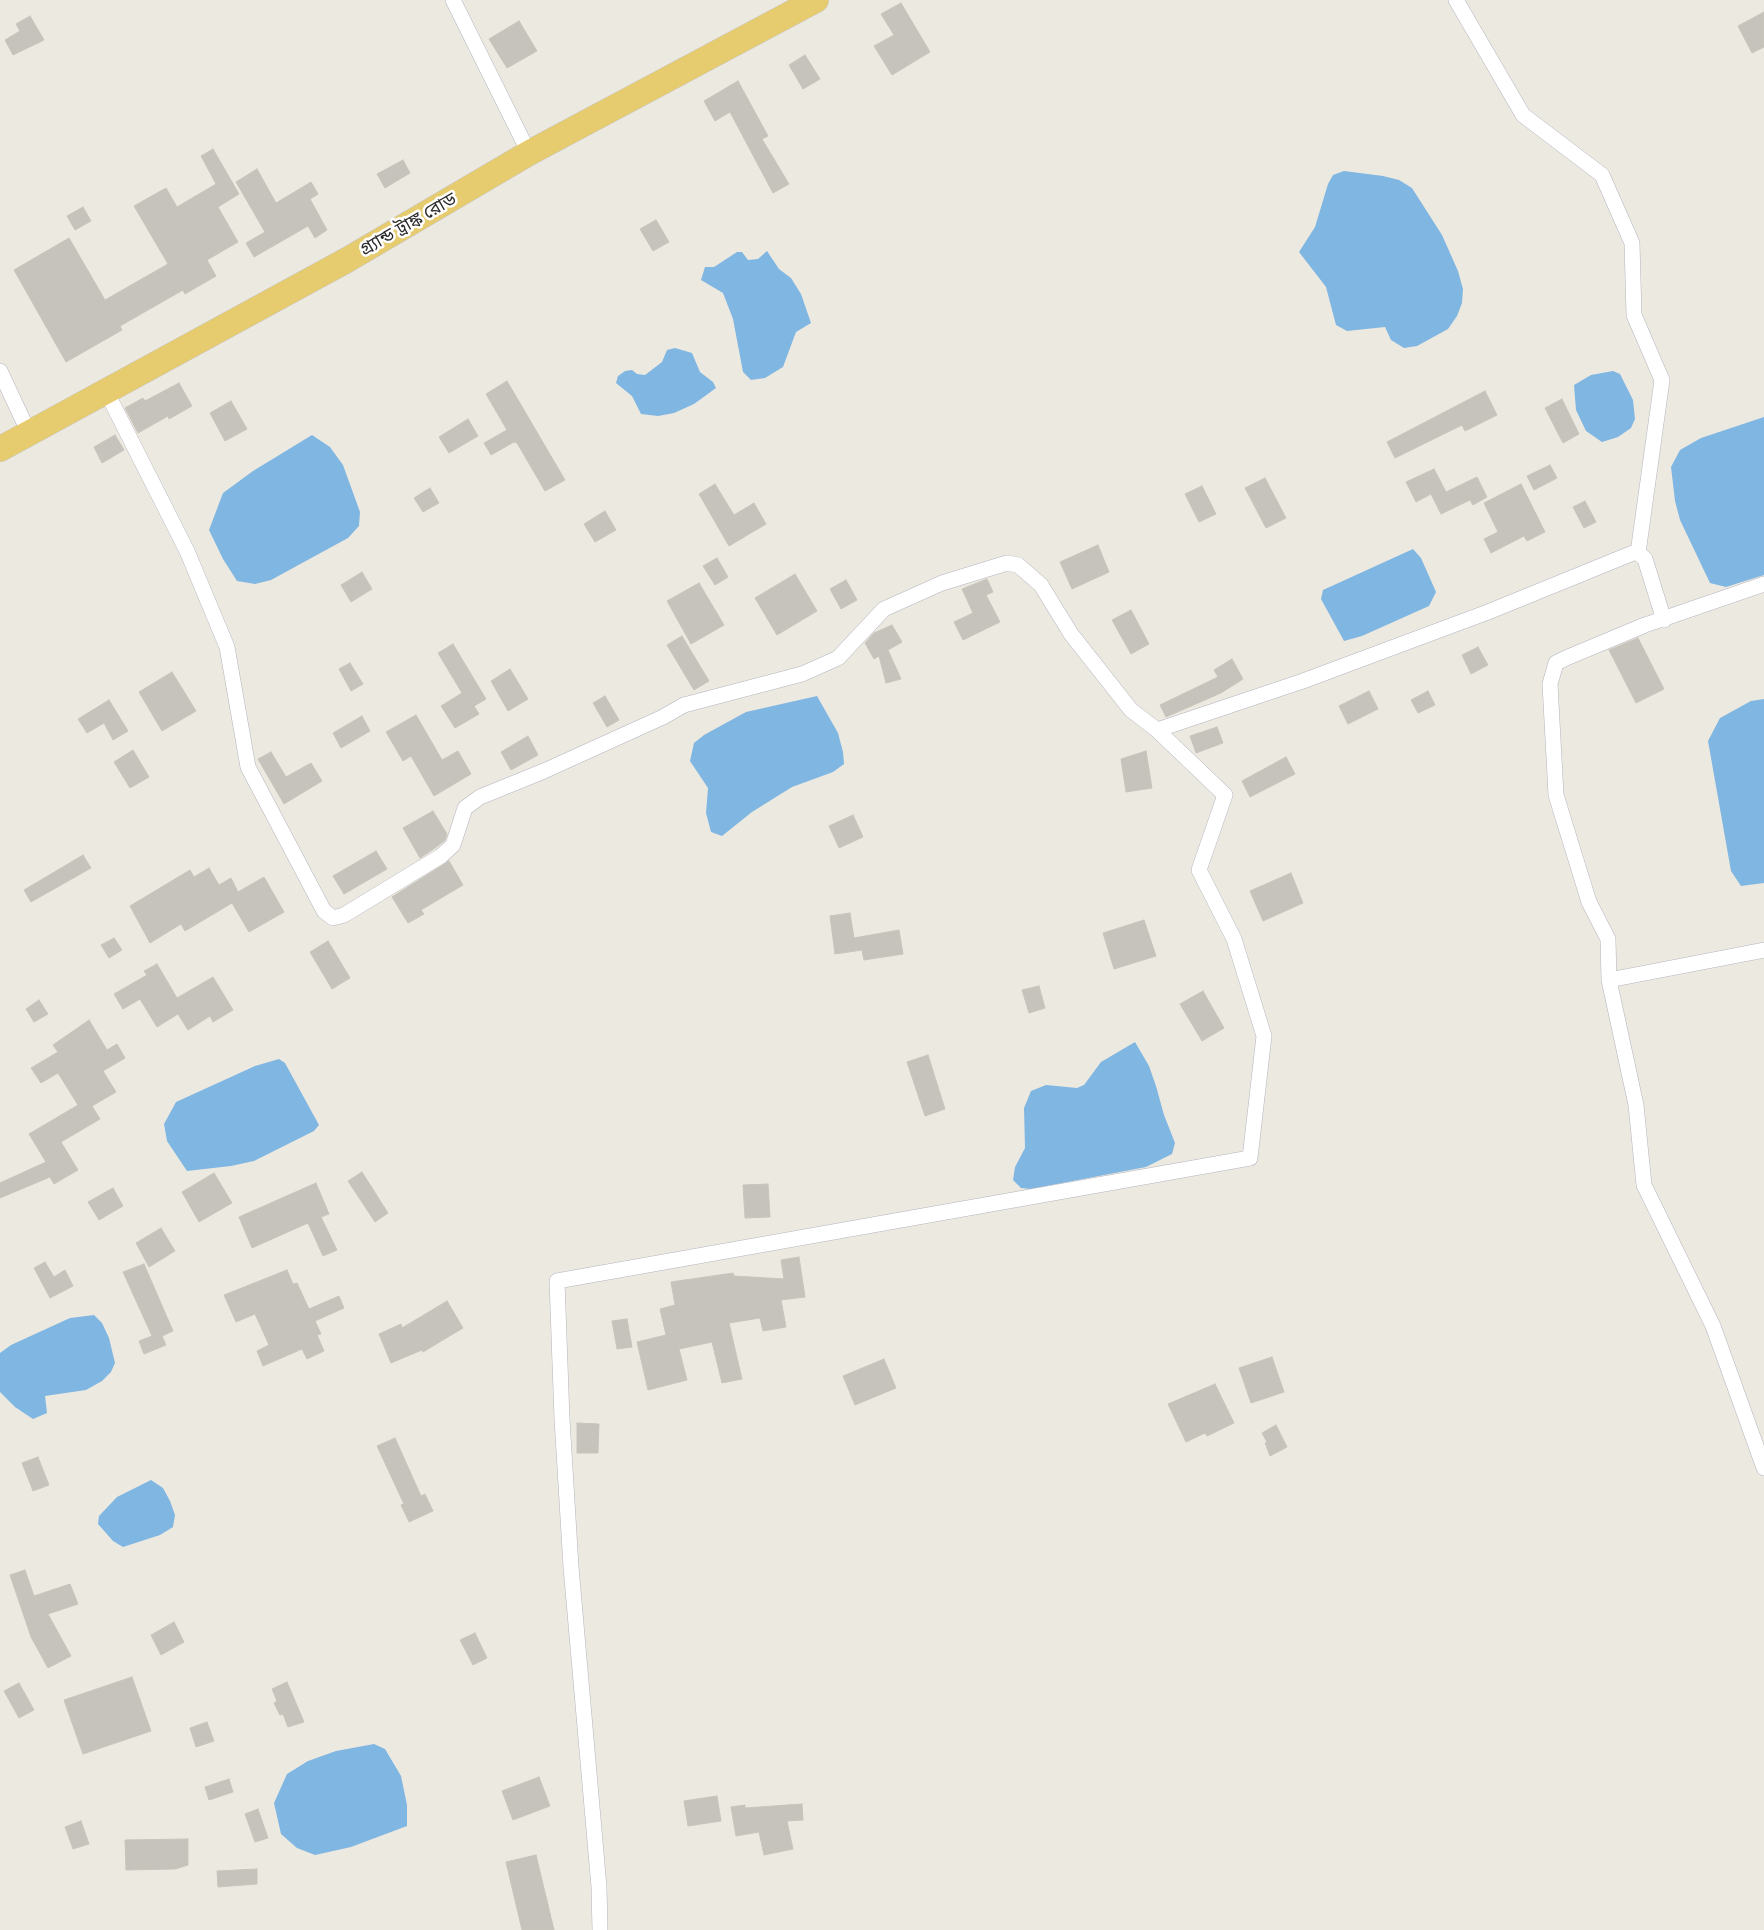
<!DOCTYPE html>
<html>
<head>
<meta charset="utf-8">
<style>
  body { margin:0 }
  canvas { display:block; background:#ece9e1 }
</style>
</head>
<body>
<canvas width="1764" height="1930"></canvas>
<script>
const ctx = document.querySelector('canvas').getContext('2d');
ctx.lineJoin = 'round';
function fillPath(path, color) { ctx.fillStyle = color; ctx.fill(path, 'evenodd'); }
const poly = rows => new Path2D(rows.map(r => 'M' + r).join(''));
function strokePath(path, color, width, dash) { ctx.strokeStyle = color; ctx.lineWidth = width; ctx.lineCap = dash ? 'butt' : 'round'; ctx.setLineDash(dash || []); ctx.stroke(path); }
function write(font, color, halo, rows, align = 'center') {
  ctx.font = font + ' Lato,"Noto Sans Bengali",sans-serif'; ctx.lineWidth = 5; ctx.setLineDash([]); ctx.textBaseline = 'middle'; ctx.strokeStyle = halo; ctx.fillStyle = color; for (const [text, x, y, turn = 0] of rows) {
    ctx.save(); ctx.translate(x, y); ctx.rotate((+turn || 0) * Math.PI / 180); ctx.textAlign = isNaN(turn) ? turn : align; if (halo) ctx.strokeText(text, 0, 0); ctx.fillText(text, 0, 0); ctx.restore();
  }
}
fillPath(poly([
  [1344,171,1383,176,1399,180,1412,188,1442,235,1458,271,1463,289,1462,303,1457,316,1448,329,1417,346,1404,348,1391,340,1385,327,1347,331,1336,325,1326,287,1299,252,1315,227,1328,184,1333,175],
  [767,251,779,269,791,278,801,294,811,323,796,332,783,367,765,378,751,380,743,372,733,319,723,293,701,280,705,267,714,267,737,252,742,252,748,260,758,259],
  [675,348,692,353,700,372,713,382,716,388,694,404,674,413,658,416,641,414,632,396,616,383,618,376,625,371,632,370,637,374,645,375,662,362,667,350],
  [1613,371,1620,374,1633,400,1635,419,1631,428,1618,437,1602,442,1586,431,1576,410,1574,385,1591,375],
  [1764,417,1764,575,1726,587,1710,583,1680,520,1675,501,1671,467,1680,450,1701,438],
  [312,435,330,447,343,465,360,512,359,526,348,538,271,580,255,584,237,581,223,559,209,530,223,493,253,471],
  [1413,549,1421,558,1436,592,1429,606,1362,636,1344,641,1321,599,1323,590],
  [817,696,838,733,843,752,844,764,833,772,792,787,752,812,722,836,711,832,706,813,708,788,690,761,694,743,704,735,746,712],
  [1764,699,1764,883,1741,886,1731,871,1708,741,1720,718,1751,701],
  [1135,1042,1149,1066,1156,1086,1164,1115,1175,1143,1172,1154,1146,1167,1031,1189,1021,1188,1013,1180,1015,1167,1025,1148,1024,1108,1031,1091,1046,1085,1077,1088,1084,1085,1101,1062],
  [279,1059,285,1063,319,1125,314,1131,254,1161,231,1166,187,1171,167,1141,164,1124,176,1102,255,1066],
  [94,1315,102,1323,109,1338,115,1363,111,1372,102,1381,86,1390,45,1396,47,1413,33,1419,15,1407,0,1392,0,1353,11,1345,70,1318],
  [151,1480,163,1488,170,1501,175,1515,173,1527,160,1535,123,1547,113,1541,98,1524,99,1516,117,1497],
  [374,1744,385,1749,401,1776,407,1805,407,1826,351,1847,315,1855,297,1848,281,1834,274,1803,287,1774,308,1761,336,1751]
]), '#80b6e2');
const building = poly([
  [901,3,930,52,892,75,874,46,894,35,881,14,901,3],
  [1764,12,1764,47,1752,53,1738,26,1764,12],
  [30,16,44,40,13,55,5,40,20,31,16,24,30,16],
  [519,21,537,51,507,68,489,39,519,21],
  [805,55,820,79,803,89,789,65,805,55],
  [738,81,768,136,762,139,789,184,773,193,730,112,715,121,704,101,738,81],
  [213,149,239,194,218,207,238,242,207,260,216,276,185,294,183,290,120,326,122,330,66,362,14,270,69,238,105,300,168,264,134,206,166,188,177,207,216,184,201,156,213,149],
  [403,160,410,173,385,188,377,174,403,160],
  [257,169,276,203,311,182,318,194,310,199,327,230,315,238,308,226,254,257,246,243,265,232,236,182,257,169],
  [83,207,91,221,75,230,67,216,83,207],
  [656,220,669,242,653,251,640,229,656,220],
  [507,381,565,480,545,491,517,443,514,442,491,455,484,443,507,430,486,394,507,381],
  [179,383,192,406,169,419,168,416,138,433,125,408,143,398,145,401,179,383],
  [1485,391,1497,415,1465,431,1462,425,1395,458,1387,442,1485,391],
  [1562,399,1579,434,1563,443,1545,408,1562,399],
  [231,401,247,429,225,441,210,413,231,401],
  [468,419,478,436,449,453,439,437,468,419],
  [115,435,124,450,102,463,94,447,115,435],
  [1550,465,1557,478,1534,490,1527,476,1550,465],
  [1434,469,1446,492,1477,477,1487,497,1473,505,1470,500,1441,514,1431,494,1416,502,1406,482,1434,469],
  [1265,478,1286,518,1266,528,1245,488,1265,478],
  [715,484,734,515,754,503,766,524,729,546,699,494,715,484],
  [1521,484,1545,532,1527,541,1524,536,1491,553,1484,539,1498,532,1484,503,1521,484],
  [1202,486,1216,514,1199,522,1185,494,1202,486],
  [430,488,439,503,423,512,414,498,430,488],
  [1585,501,1596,522,1584,528,1573,507,1585,501],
  [605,511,616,530,595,542,584,524,605,511],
  [1098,545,1109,572,1072,589,1060,562,1098,545],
  [717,558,728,577,715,585,703,566,717,558],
  [362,572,372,589,351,602,341,585,362,572],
  [795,574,817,611,777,635,755,598,795,574],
  [987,579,993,592,986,595,1000,622,963,640,954,622,973,613,962,589,987,579],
  [846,580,857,600,841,609,830,589,846,580],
  [699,583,724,625,691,644,667,601,699,583],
  [1131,610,1149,644,1131,654,1112,620,1131,610],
  [892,625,902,642,888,650,901,679,886,683,879,656,874,659,865,643,874,633,892,625],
  [682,636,709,681,694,690,667,645,682,636],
  [1638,638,1664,689,1636,703,1609,650,1638,638],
  [453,644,486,699,474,706,479,714,455,728,441,706,462,693,438,653,453,644],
  [1478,647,1488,665,1471,674,1462,655,1478,647],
  [1232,659,1243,679,1221,693,1166,717,1160,705,1218,677,1214,670,1232,659],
  [350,663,363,684,351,691,339,669,350,663],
  [510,669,528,699,508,711,491,681,510,669],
  [172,672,196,711,162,731,139,692,172,672],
  [1369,691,1378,709,1348,724,1339,706,1369,691],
  [1428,691,1435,705,1418,713,1411,700,1428,691],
  [605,696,619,720,607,727,593,703,605,696],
  [109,700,128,731,113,740,104,723,87,733,78,719,109,700],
  [416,715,442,760,458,751,471,774,434,796,411,756,403,761,386,732,416,715],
  [362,716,370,731,341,748,333,733,362,716],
  [1217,727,1223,743,1196,753,1190,736,1217,727],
  [528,736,538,755,511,770,501,752,528,736],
  [133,750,149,777,130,788,114,762,133,750],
  [1146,751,1152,788,1126,792,1121,759,1146,751],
  [271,752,286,777,311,763,322,781,284,804,258,759,271,752],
  [1286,757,1295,774,1250,797,1242,781,1286,757],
  [433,811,447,834,445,840,435,848,420,858,403,828,433,811],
  [853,815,863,837,839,848,829,826,853,815],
  [376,851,387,869,344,894,333,876,376,851],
  [83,855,91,868,31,902,24,890,83,855],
  [449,861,463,885,421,910,424,914,408,923,392,897,449,861],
  [209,868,219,885,231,878,238,892,264,877,284,912,249,932,232,903,185,931,181,924,150,943,130,906,190,870,194,877,209,868],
  [1291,873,1303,903,1263,921,1250,891,1291,873],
  [850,913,854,938,899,930,903,954,864,960,862,950,835,954,830,916,850,913],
  [1144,920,1156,956,1114,969,1103,933,1144,920],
  [114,938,122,950,109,958,101,945,114,938],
  [328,941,350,978,332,989,310,952,328,941],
  [157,964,177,998,213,977,233,1010,213,1022,210,1016,188,1030,178,1014,157,1027,140,999,123,1009,114,994,147,975,144,971,157,964],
  [1039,986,1045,1008,1029,1013,1022,990,1039,986],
  [1203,991,1224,1028,1202,1041,1180,1004,1203,991],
  [39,1000,48,1014,34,1022,26,1009,39,1000],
  [89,1020,107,1050,117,1044,125,1058,103,1071,116,1092,92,1106,100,1119,61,1142,78,1170,54,1184,50,1177,0,1198,0,1183,46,1162,29,1134,78,1105,58,1073,41,1083,31,1068,58,1052,53,1045,89,1020],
  [928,1055,945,1109,925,1116,907,1062,928,1055],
  [362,1172,388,1213,375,1222,348,1181,362,1172],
  [214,1173,232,1203,199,1222,182,1192,214,1173],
  [316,1183,329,1214,321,1217,337,1250,323,1256,308,1223,252,1248,239,1217,316,1183],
  [768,1184,770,1217,745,1218,743,1185,768,1184],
  [113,1188,123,1206,99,1220,88,1202,113,1188],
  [161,1228,175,1251,149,1267,136,1243,161,1228],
  [799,1257,805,1297,781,1300,786,1327,763,1331,760,1318,729,1323,742,1379,722,1383,712,1342,679,1349,687,1380,648,1390,637,1342,666,1335,660,1309,675,1305,671,1282,733,1273,734,1276,784,1279,781,1260,799,1257],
  [45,1262,54,1277,65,1270,73,1286,50,1298,34,1268,45,1262],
  [144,1264,173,1331,162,1336,166,1345,144,1354,139,1341,152,1336,123,1272,144,1264],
  [287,1270,293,1284,297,1283,309,1309,339,1296,344,1308,315,1321,321,1334,317,1335,324,1351,307,1359,302,1349,263,1366,257,1351,269,1345,255,1314,236,1322,224,1295,287,1270],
  [447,1301,463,1328,423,1352,422,1350,391,1363,379,1334,401,1324,402,1328,447,1301],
  [627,1319,632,1347,617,1349,612,1321,627,1319],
  [1272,1357,1284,1392,1251,1403,1239,1368,1272,1357],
  [884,1359,896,1388,855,1405,843,1376,884,1359],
  [1215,1384,1234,1423,1207,1436,1205,1433,1186,1442,1168,1404,1215,1384],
  [577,1423,599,1424,598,1453,577,1453,577,1423],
  [1276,1425,1287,1447,1270,1456,1265,1443,1267,1442,1262,1433,1276,1425],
  [395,1438,421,1496,425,1494,433,1511,409,1522,401,1505,404,1504,377,1446,395,1438],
  [38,1457,49,1485,33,1491,22,1463,38,1457],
  [25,1570,34,1596,70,1584,78,1604,48,1614,71,1656,48,1668,31,1637,10,1575,25,1570],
  [174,1622,184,1642,161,1655,151,1635,174,1622],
  [475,1633,487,1658,473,1665,460,1640,475,1633],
  [132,1677,151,1731,83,1754,64,1700,132,1677],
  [287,1682,304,1722,288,1727,283,1714,280,1715,274,1703,277,1701,272,1689,287,1682],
  [19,1683,34,1710,19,1718,4,1691,19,1683],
  [207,1722,214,1741,196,1747,190,1728,207,1722],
  [539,1777,550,1806,513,1820,502,1791,539,1777],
  [229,1779,233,1792,209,1800,205,1787,229,1779],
  [717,1796,721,1821,688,1826,684,1801,717,1796],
  [802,1804,803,1820,787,1821,793,1849,764,1855,759,1832,736,1836,731,1807,745,1805,745,1808,802,1804],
  [258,1809,268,1838,255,1842,245,1814,258,1809],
  [81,1821,89,1844,73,1849,65,1827,81,1821],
  [188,1839,188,1865,175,1869,126,1870,125,1840,188,1839],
  [536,1855,554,1930,522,1930,506,1862,536,1855],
  [257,1869,257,1884,218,1887,217,1871,257,1869]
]);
fillPath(building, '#c5c3bc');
strokePath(building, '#c8c5ba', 1);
const minor = poly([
  [453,0,529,153],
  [1456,0,1523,115,1602,175,1632,243,1634,315,1662,380,1638,553],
  [0,371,29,433],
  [106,391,187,551,227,647,248,767,324,911,333,918,344,915,441,856,453,845,465,808,480,797,544,771,663,717,684,705,802,674,838,658,884,609,942,583,1007,563,1018,565,1041,585,1071,634,1131,710,1157,730,1303,681,1488,612,1633,553,1638,553,1645,559,1664,620],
  [1764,584,1645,625,1566,658,1556,663,1550,684,1556,795,1589,902,1608,939,1609,980,1636,1105,1644,1185,1713,1326,1764,1468],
  [1609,980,1764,950],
  [600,1930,599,1887,571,1567,562,1419,557,1281,1250,1158,1264,1036,1234,939,1199,870,1225,795,1157,730]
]);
const trunk = poly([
  [0,449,347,260,529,153,816,0]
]);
strokePath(minor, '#b4b4be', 16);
strokePath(trunk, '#c8c8c8', 26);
strokePath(minor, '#fff', 15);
strokePath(trunk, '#e6cc6e', 25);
write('18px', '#2c2c2c', '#fff', [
  ["গ্র্যান্ড ট্রাঙ্ক রোড",408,224,-30]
]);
</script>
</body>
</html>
